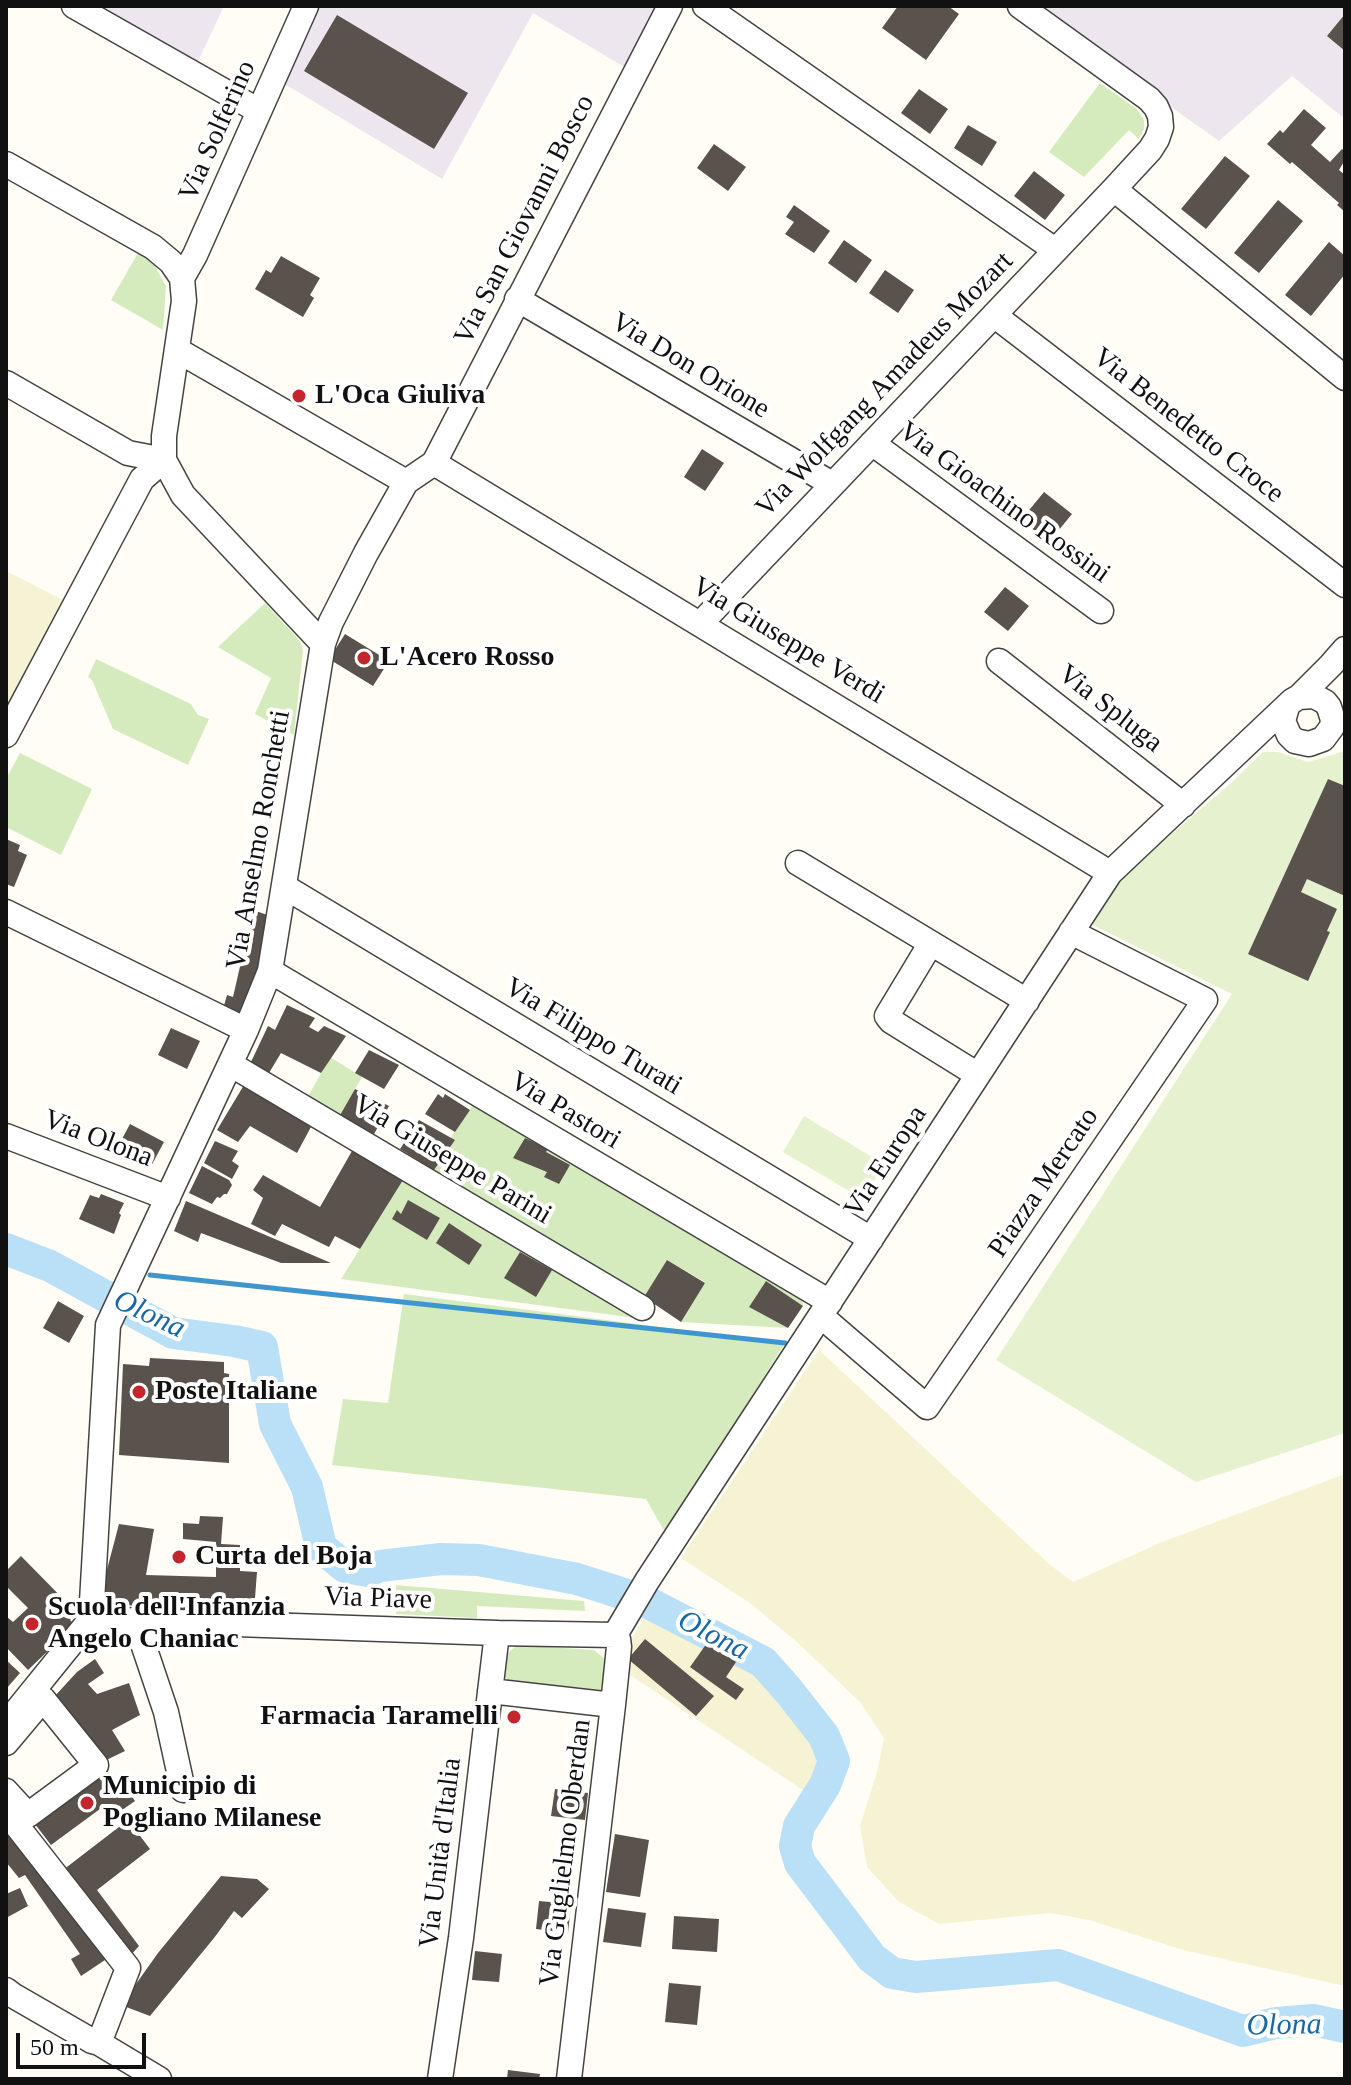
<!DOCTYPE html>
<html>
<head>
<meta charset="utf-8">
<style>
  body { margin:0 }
  #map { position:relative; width:1351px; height:2085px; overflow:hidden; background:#fffdf5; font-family:"Times New Roman",serif }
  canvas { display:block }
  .frame { position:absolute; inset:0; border:8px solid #111; pointer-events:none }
  .scale { position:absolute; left:16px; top:2033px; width:130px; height:36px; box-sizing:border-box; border:4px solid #111; border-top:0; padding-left:10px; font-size:24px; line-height:28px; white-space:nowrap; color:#111; -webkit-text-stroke:6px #fff; paint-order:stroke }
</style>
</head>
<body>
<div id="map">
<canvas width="1351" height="2085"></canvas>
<div class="frame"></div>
<div class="scale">50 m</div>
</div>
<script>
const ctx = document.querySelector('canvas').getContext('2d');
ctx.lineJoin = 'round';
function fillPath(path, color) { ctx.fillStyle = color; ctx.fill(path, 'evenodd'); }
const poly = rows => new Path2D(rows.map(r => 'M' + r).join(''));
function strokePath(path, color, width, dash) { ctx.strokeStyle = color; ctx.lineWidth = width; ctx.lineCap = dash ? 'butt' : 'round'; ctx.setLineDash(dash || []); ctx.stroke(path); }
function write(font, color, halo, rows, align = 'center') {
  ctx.font = font + ' "Times New Roman",serif'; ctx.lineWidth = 8; ctx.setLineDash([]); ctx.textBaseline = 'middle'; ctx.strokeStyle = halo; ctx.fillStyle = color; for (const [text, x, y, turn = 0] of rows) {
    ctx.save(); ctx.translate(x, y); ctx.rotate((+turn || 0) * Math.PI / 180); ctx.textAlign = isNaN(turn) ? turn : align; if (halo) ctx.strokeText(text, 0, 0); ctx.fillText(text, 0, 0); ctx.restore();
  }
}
fillPath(poly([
  [85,6,224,6,194,70],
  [311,6,664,6,631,71,533,13,442,179,278,80],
  [1029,6,1345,6,1345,119,1292,76,1219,141]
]), '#eee6ef');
fillPath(poly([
  [6,571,65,601,6,714],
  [819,1350,1049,1564,1073,1582,1162,1542,1345,1474,1345,1986,1183,1950,1089,1920,1051,1913,939,1924,899,1902,867,1867,860,1826,877,1772,884,1738,860,1702,797,1642,750,1603,681,1558],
  [650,1609,760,1664,819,1737,828,1761,821,1782,809,1794,624,1671,626,1648]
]), '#f6f3d4');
fillPath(poly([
  [1100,83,1137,109,1144,120,1144,129,1139,139,1129,130,1084,177,1049,152],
  [138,253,153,263,166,286,163,330,111,300],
  [265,603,299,640,301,644,303,651,294,735,255,714,271,678,218,647],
  [96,659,191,704,198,715,209,719,188,765,113,729,92,680,88,677],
  [20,753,92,789,61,855,6,827,6,779],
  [330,1057,362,1077,339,1117,306,1100],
  [475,1102,802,1295,803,1306,766,1281,749,1307,788,1328,681,1322,705,1282,667,1260,644,1297,434,1170,454,1140,451,1137],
  [403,1180,636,1318,341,1279],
  [404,1294,785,1343,666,1534,646,1499,332,1465,343,1399,388,1403],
  [396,1585,584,1601,585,1611,477,1606,477,1618,396,1614],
  [517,1645,594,1650,606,1660,602,1689,596,1694,510,1682,502,1675,505,1656]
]), '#d5ebbd');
fillPath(poly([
  [1345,751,1345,1433,1196,1482,996,1360,1232,994,1089,923,1118,880,1230,784,1263,752,1278,752,1308,762],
  [804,1116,884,1164,863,1199,783,1152]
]), '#e6f2cf');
strokePath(poly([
  [150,1275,785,1343]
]), '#3f96cf', 5);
strokePath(poly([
  [6,1249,50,1266,173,1333,234,1341,262,1347,275,1424,307,1487,321,1547,345,1567,368,1571,380,1566,441,1559,479,1560,577,1579,643,1600,763,1662,788,1690,824,1736,834,1761,825,1785,799,1826,795,1846,800,1863,872,1958,892,1973,916,1977,1058,1965,1243,2031,1276,2023,1313,2020,1345,2027]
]), '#b9e0f7', 32);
fillPath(poly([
  [898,6,948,6,959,14,926,60,882,28],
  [1345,14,1345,51,1327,36],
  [337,15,468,93,434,149,304,71],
  [919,89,948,109,930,134,901,113],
  [1304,109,1326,128,1311,145,1330,162,1342,149,1345,151,1345,160,1339,170,1345,175,1345,212,1337,205,1339,203,1292,162,1290,164,1267,144,1280,130,1283,133],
  [968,125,997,142,982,166,954,148],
  [714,144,746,167,728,191,697,168],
  [1225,156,1250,176,1206,229,1181,209],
  [1034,171,1065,195,1045,220,1014,196],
  [1278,200,1303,221,1259,273,1234,253],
  [794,205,830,231,814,253,785,234,794,222,786,217],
  [844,240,872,260,856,283,828,263],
  [1329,242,1345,256,1345,274,1311,316,1285,295],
  [281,256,320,278,310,295,314,298,303,317,255,289,266,270,271,273],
  [885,270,914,290,898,313,869,293],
  [702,449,724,463,705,491,684,477],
  [1044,492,1072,514,1049,542,1021,520],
  [1005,587,1029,606,1008,631,984,612],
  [345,634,389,661,373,686,329,659],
  [1328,779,1345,786,1345,896,1307,879,1301,892,1337,909,1327,931,1330,932,1308,981,1248,954],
  [6,839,20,845,18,851,27,855,14,887,6,884],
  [253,910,273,917,246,1018,223,1009,227,995,233,997],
  [287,1005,315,1018,309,1027,318,1032,324,1026,346,1036,321,1073,281,1053,269,1073,250,1064,268,1026,275,1030],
  [171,1028,200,1041,187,1069,158,1055],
  [369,1050,399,1065,384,1089,355,1073],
  [244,1085,312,1125,297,1153,250,1126,238,1142,217,1130],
  [355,1089,389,1106,373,1136,339,1117],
  [438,1094,443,1098,445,1094,470,1110,455,1132,425,1114],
  [419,1120,455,1140,434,1170,400,1149],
  [130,1124,164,1142,149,1170,115,1152],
  [525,1138,548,1149,546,1152,570,1165,559,1184,544,1177,547,1172,513,1158],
  [215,1141,238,1151,232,1161,239,1166,232,1179,204,1163],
  [352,1151,403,1180,360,1249,335,1236,329,1247,282,1224,275,1236,251,1224,263,1198,253,1190,263,1175,320,1207],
  [202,1166,229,1180,232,1185,227,1194,224,1194,220,1198,217,1197,212,1204,189,1193],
  [101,1194,124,1203,119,1213,121,1215,114,1234,79,1219,90,1195,99,1198],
  [408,1200,440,1218,427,1240,392,1219,397,1210,401,1214],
  [186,1201,331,1263,281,1263,201,1233,198,1242,174,1231],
  [449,1223,482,1245,469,1265,436,1243],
  [520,1252,552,1270,536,1297,504,1278],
  [667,1260,705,1283,681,1322,644,1297],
  [766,1281,803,1306,788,1328,749,1307],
  [58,1301,84,1316,69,1343,43,1328],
  [150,1358,224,1362,224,1373,229,1374,229,1463,119,1455,123,1364,149,1366],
  [200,1516,223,1517,221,1544,240,1545,240,1571,257,1572,254,1611,205,1606,205,1613,106,1603,104,1581,119,1524,154,1529,146,1575,216,1577,216,1542,183,1539,183,1523,199,1524],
  [21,1556,77,1613,70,1620,75,1625,28,1670,6,1647,6,1616,13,1622,28,1608,6,1586,6,1571],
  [645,1639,714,1696,696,1716,628,1659],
  [707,1643,736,1662,726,1677,744,1689,736,1700,690,1667],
  [95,1659,104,1673,88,1684,97,1694,129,1683,140,1715,112,1730,125,1751,96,1765,54,1697,77,1672],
  [6,1660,20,1673,6,1689],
  [96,1765,111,1784,118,1778,135,1801,112,1817,104,1806,51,1845,28,1815],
  [555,1789,588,1793,585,1820,551,1816],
  [128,1820,150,1849,97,1890,139,1946,130,1956,63,1870],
  [6,1826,111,1956,81,1976,71,1959,80,1954,25,1875,19,1878,6,1862],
  [615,1834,649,1840,640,1897,606,1892],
  [221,1876,257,1879,269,1889,242,1918,234,1911,214,1938,150,2016,121,2005,158,1953],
  [20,1888,28,1906,6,1918,6,1894],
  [539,1901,571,1904,568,1933,536,1929],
  [608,1908,646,1913,641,1947,603,1942],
  [674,1916,719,1919,717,1952,672,1949],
  [475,1951,502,1954,499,1982,472,1980],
  [669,1983,701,1986,697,2025,665,2022],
  [508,2070,540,2074,539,2079,507,2079]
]), '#5a524d');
const minor = poly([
  [74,6,259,111],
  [705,6,1055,250],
  [6,164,153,247,171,262,182,278,184,301,164,436,164,460,183,495,323,644],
  [1114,189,1345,378],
  [182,278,195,255,306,6],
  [517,299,832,484],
  [994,315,1345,585],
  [177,350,406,482],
  [6,383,128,453,164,460],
  [872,443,1101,611],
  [434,463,1110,873],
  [701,623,1114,189,1150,150,1157,139,1161,127,1160,116,1156,107,1149,99,1020,6],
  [999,661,1183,805],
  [1287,707,1283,721,1289,735,1295,741,1309,744,1323,739,1332,727,1333,720,1329,707,1325,702,1314,696,1299,697],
  [6,735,142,479,164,460],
  [798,863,1027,1001],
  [285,887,871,1239],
  [6,912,246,1030],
  [931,943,887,1016,891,1021,978,1075],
  [270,971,830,1302],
  [230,1064,642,1308],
  [6,1136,168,1198],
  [821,1316,927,1407,1205,1000,1071,932],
  [91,1619,497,1633,615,1635],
  [135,1620,166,1712,183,1790],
  [615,1635,647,1581,1110,873,1292,701,1299,697,1331,665,1345,649],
  [490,1691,613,1705],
  [6,1724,91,1619,108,1325,246,1030,270,971,323,644,331,622,366,553,406,482,434,463,670,6],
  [6,1743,43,1699,96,1765,28,1815,6,1791],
  [6,1812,128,1968,99,2043],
  [6,1990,14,1996,92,2041,99,2043,159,2079],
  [440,2079,461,1938,497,1633],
  [569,2079,613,1705,619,1647,618,1639,615,1635]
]);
strokePath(minor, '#444', 27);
strokePath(minor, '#fff', 24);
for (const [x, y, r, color] of [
  [299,396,8,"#c4262e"],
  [364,658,8,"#c4262e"],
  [139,1392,8,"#c4262e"],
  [179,1557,8,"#c4262e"],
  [32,1624,8,"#c4262e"],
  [514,1717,8,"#c4262e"],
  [87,1803,8,"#c4262e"]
]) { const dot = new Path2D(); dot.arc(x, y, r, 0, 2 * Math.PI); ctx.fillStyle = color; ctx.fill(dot); strokePath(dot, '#fff', 3); }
write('28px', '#111', '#fff', [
  ["Via Solferino",218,131,-66],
  ["Via San Giovanni Bosco",525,220,-63],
  ["Via Don Orione",690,366,31],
  ["Via Wolfgang Amadeus Mozart",885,385,-46],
  ["Via Benedetto Croce",1188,426,38],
  ["Via Gioachino Rossini",1004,503,36],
  ["Via Giuseppe Verdi",788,641,31],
  ["Via Spluga",1110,709,38],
  ["Via Anselmo Ronchetti",259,840,-80],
  ["Via Filippo Turati",593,1037,31],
  ["Via Pastori",565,1111,31],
  ["Via Olona",98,1139,21],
  ["Via Giuseppe Parini",452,1160,31],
  ["Via Europa",886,1162,-57],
  ["Piazza Mercato",1044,1183,-56],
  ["Via Piave",378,1599,2],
  ["Via Unità d'Italia",441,1853,-83],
  ["Via Guglielmo Oberdan",566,1853,-83]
]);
write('bold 28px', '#111', '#fff', [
  ["L'Oca Giuliva",315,396],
  ["L'Acero Rosso",380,658],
  ["Poste Italiane",155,1392],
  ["Curta del Boja",195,1557],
  ["Scuola dell'Infanzia",48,1608],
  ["Angelo Chaniac",48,1640],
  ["Farmacia Taramelli",498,1717,"right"],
  ["Municipio di",103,1787],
  ["Pogliano Milanese",103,1819]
], 'left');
write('italic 30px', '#1768a6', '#fff', [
  ["Olona",149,1315,25],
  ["Olona",713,1636,27],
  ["Olona",1284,2026,-1]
]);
</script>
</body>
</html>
